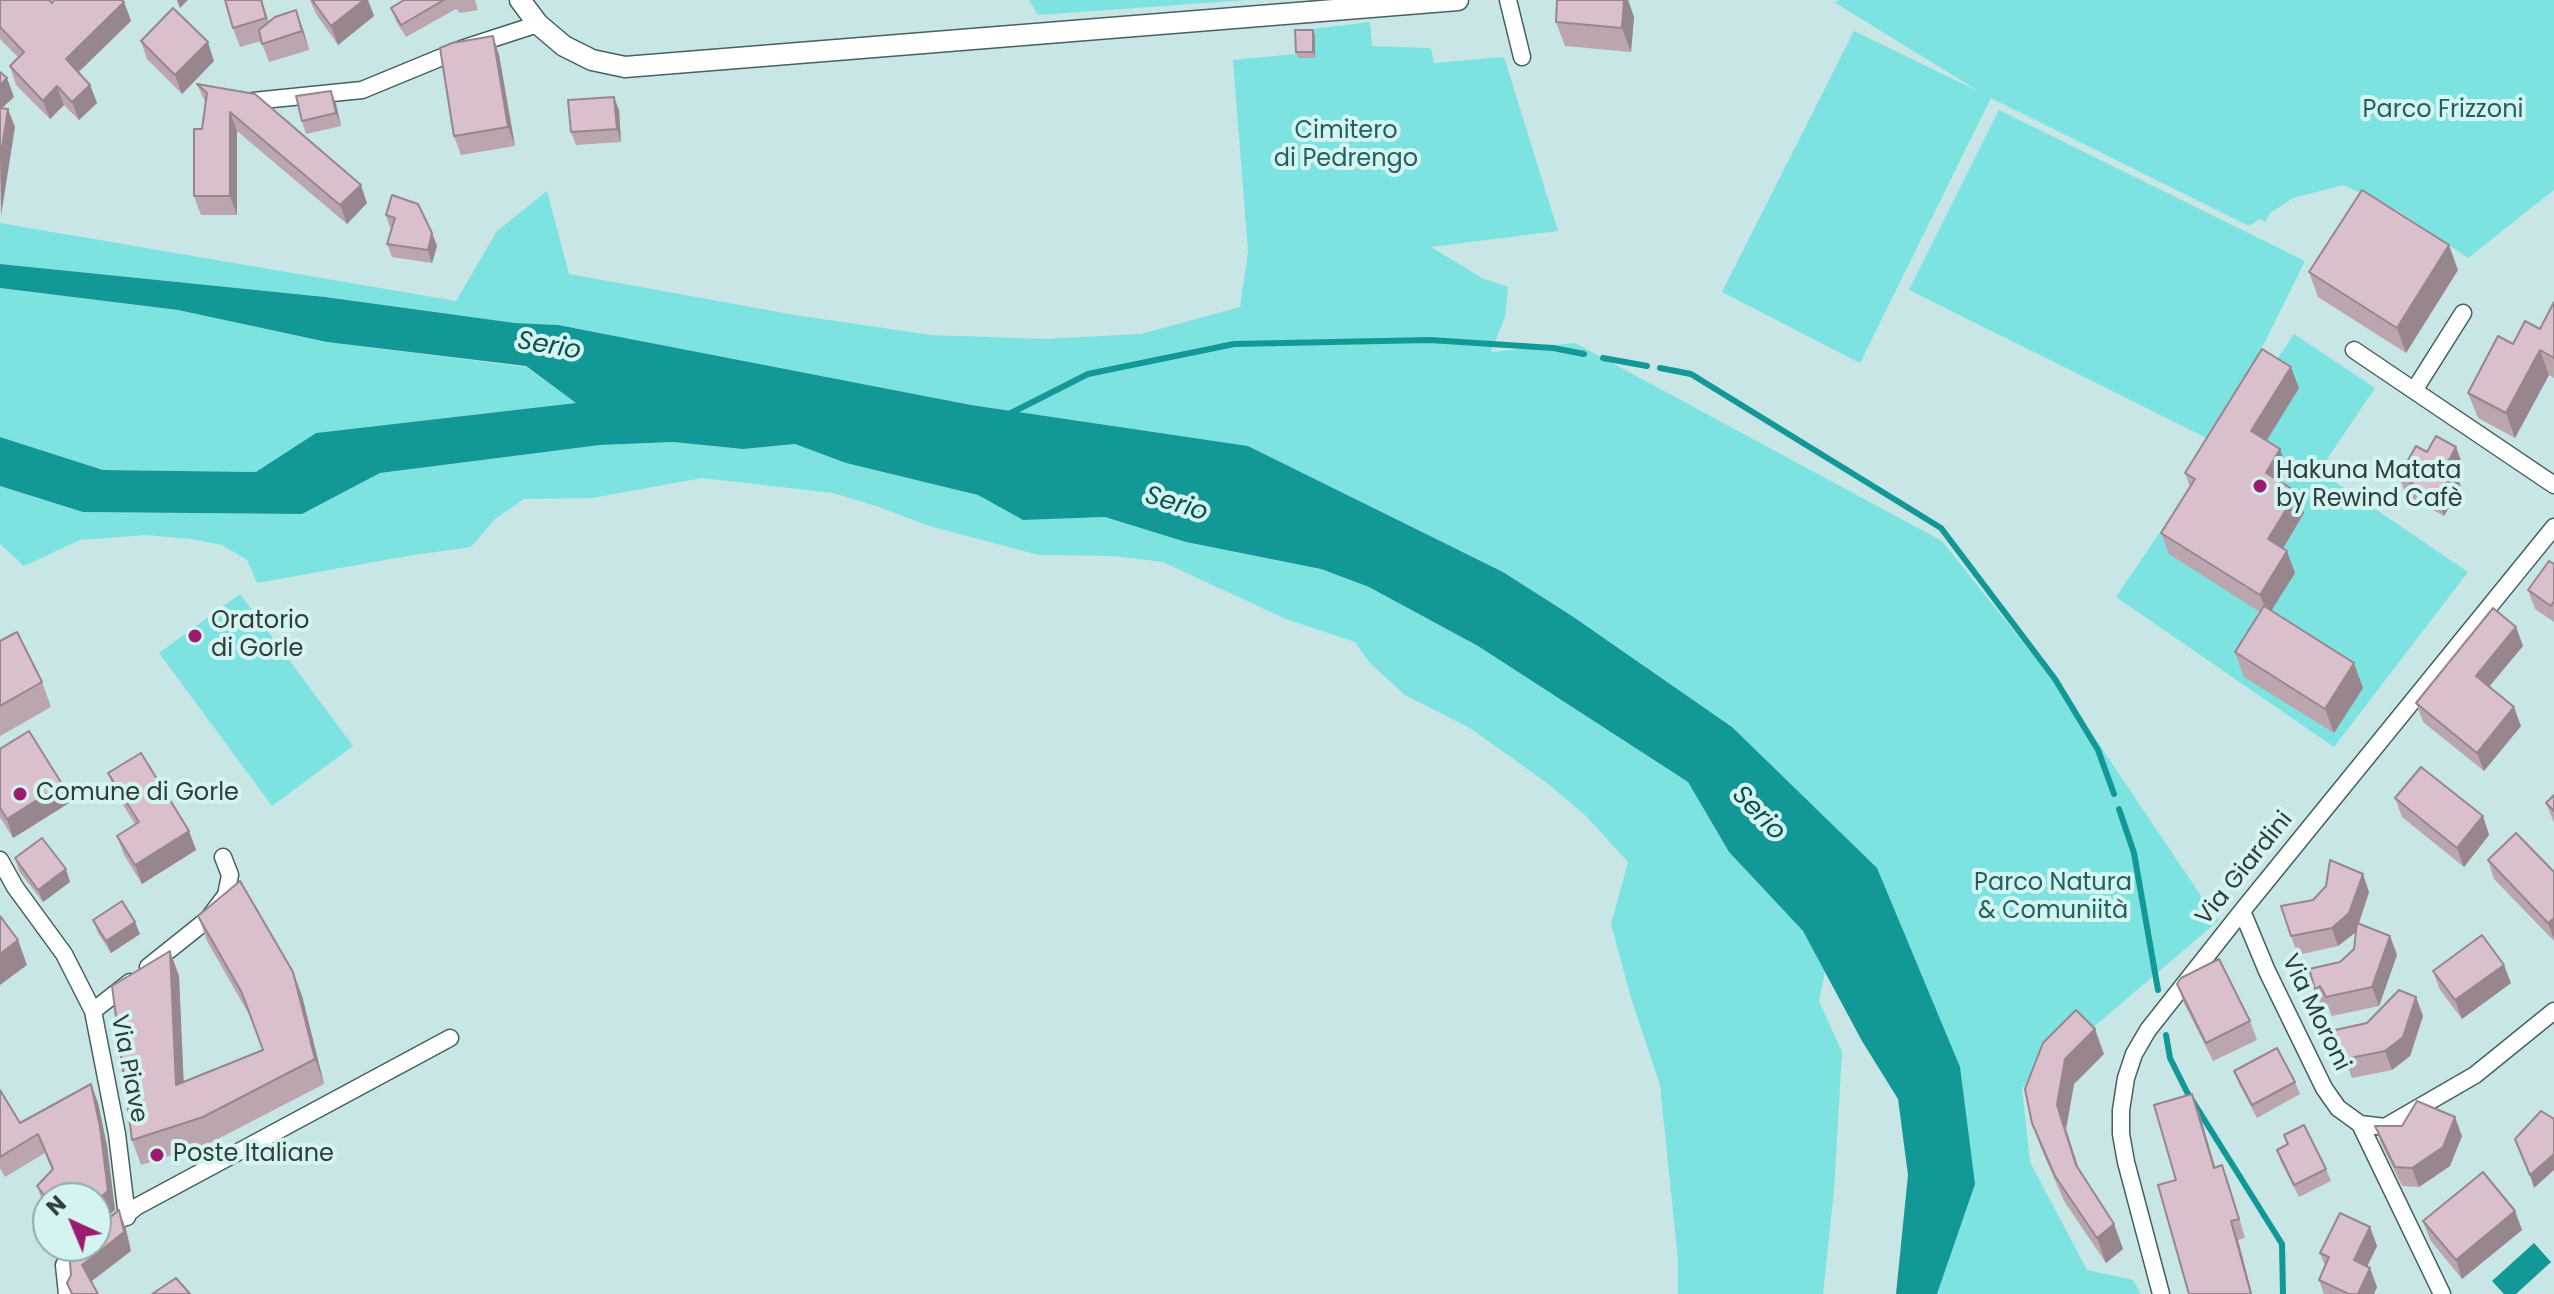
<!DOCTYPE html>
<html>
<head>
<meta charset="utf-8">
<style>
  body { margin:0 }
  #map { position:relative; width:2554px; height:1294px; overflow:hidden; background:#c7e6e5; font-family:Poppins,sans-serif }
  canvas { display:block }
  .north { position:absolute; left:32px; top:1182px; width:80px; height:80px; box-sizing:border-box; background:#d4f4f2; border:2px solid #93abaa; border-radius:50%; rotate:316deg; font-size:22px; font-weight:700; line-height:32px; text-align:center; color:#313d3d }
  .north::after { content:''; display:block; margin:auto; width:28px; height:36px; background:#9d1b6f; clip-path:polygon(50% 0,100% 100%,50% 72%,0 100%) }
</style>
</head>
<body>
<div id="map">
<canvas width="2554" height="1294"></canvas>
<div class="north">N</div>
</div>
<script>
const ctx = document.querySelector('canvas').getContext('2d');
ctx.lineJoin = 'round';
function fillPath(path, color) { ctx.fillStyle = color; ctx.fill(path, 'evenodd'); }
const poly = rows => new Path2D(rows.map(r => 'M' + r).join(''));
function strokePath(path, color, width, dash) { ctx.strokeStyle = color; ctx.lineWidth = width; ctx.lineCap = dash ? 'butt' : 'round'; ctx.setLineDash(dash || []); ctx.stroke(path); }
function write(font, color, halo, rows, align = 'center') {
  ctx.font = font + ' Poppins,sans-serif'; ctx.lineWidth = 8; ctx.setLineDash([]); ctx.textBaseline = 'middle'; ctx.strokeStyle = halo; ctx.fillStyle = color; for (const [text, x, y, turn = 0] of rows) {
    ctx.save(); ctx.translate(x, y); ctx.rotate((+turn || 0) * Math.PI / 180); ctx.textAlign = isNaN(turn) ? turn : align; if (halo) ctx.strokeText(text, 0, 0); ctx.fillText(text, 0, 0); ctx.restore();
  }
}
fillPath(poly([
  [1029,0,1246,0,1038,15],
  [1841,0,2554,0,2554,190,2468,258,2397,210,2343,185,2293,198,2270,213,2265,222,2260,219,2249,226,1991,98,1860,363,1722,292,1854,31,1980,92,1834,2],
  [1370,22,1372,46,1431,48,1434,63,1504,57,1558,231,1431,247,1482,278,1508,287,1505,317,1491,352,1575,343,1942,541,2072,704,2218,921,2022,1088,2030,1162,2087,1270,2133,1280,2141,1294,1937,1294,1974,1184,1732,727,1572,616,1503,572,1248,446,971,405,558,325,515,323,325,297,0,264,0,223,456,301,497,231,547,191,569,274,795,315,931,335,1044,339,1141,334,1240,307,1248,252,1233,60,1295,54,1295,31],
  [1999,110,2305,261,2215,442,1909,290],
  [0,288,178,310,327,342,526,367,577,403,316,433,257,472,103,470,0,437],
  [2294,334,2375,388,2319,471,2468,572,2334,747,2116,597],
  [673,442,743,449,795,444,846,463,978,495,1023,520,1105,517,1186,542,1321,569,1369,587,1478,646,1688,782,1729,852,1803,931,1825,971,1819,1001,1842,1052,1834,1190,1823,1294,1678,1294,1678,1260,1660,1085,1631,998,1611,924,1628,862,1585,815,1547,783,1470,728,1405,695,1370,663,1355,642,1286,619,1163,562,1114,556,1039,555,929,526,879,507,833,493,702,478,592,498,524,499,495,519,471,547,407,556,257,583,247,560,222,545,191,539,146,535,80,540,24,566,0,544,0,486,83,512,302,514,380,473,600,445],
  [240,594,353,746,272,806,159,653]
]), '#7ce3e1');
fillPath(poly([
  [0,264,325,297,515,323,558,325,971,405,1248,446,1503,572,1572,616,1732,727,1877,868,1960,1067,1975,1184,1937,1294,1896,1294,1908,1175,1898,1099,1862,1041,1803,931,1729,852,1688,782,1478,646,1369,587,1321,569,1186,542,1105,517,1023,520,978,495,846,463,795,444,743,449,673,442,600,445,380,473,302,514,83,512,0,486,0,437,103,470,256,472,316,433,576,403,526,366,327,342,178,310,0,288],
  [2534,1243,2551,1262,2516,1294,2504,1294,2492,1281]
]), '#129897');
strokePath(poly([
  [1603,358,1647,366],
  [1660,368,1691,374,1941,528,2055,679,2098,750,2114,794],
  [1007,415,1088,374,1234,344,1430,340,1553,348,1584,354],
  [2119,809,2134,853,2158,990],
  [2166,1035,2170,1058,2187,1092,2282,1244,2283,1294]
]), '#129897', 6);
const minor = poly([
  [1508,0,1522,57],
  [253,101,362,90,464,48,538,24],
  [2354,350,2554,485],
  [2415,389,2463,313],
  [0,860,15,887,64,954,93,1011,117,1134,127,1217],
  [2242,911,2267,971,2324,1088,2338,1108,2360,1124,2385,1127,2475,1075,2554,1011],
  [148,967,208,919,226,895,230,875,223,857],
  [93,1011,130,982],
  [2360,1124,2442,1294],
  [96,1240,136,1207,450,1038],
  [67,1294,64,1265,87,1247],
  [2161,1294,2126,1162,2121,1134,2121,1110,2126,1078,2134,1054,2148,1030,2242,911,2554,527]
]);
const tertiary = poly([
  [520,0,538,24,564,46,592,60,625,67,1458,0]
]);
strokePath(minor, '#466160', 19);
strokePath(tertiary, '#466160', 23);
strokePath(minor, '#fff', 16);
strokePath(tertiary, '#fff', 20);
fillPath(poly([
  [0,0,52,3,124,2,131,21,78,73,90,85,97,103,79,120,64,105,50,119,16,85,10,66,19,58,0,39],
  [262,0,269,22,303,29,309,50,269,62,261,41,240,47,233,28],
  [310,0,368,0,374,16,338,45,316,14],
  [404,0,475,0,478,10,460,13,456,9,406,37,396,21,391,8],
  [1557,0,1628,0,1634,17,1631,52,1565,46,1556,22],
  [1313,30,1315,36,1315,58,1298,58,1296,52],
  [493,36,499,55,515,146,461,155,454,136],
  [141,41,214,61,182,94,147,59],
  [197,84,367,203,347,224,237,131,237,215,201,215,194,196,206,104],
  [336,104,341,126,306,134,302,121],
  [619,110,621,142,576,145,571,132],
  [392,195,432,233,437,246,432,263,392,257,387,244,392,228,390,228,386,215],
  [2458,270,2406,353,2318,297,2309,272],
  [2554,302,2554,378,2549,375,2515,438,2478,418,2468,393,2513,344,2540,329],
  [2299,388,2266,440,2280,449,2288,471,2281,482,2297,492,2304,513,2283,549,2287,551,2295,573,2271,610,2363,688,2334,733,2244,677,2235,652,2260,612,2169,554,2161,533,2190,487,2185,473],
  [2456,447,2463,466,2457,476,2461,487,2444,516,2406,495,2399,476],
  [2554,564,2554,622,2535,609,2528,590],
  [2516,627,2523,646,2489,687,2521,726,2484,771,2423,722,2416,703],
  [0,641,42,682,51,707,0,736],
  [0,749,69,803,13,838,0,817],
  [108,773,189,831,196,850,142,884,124,855,117,836,135,824,115,792],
  [2554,795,2554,823,2546,803],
  [2395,798,2483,816,2489,835,2464,867,2402,817],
  [15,858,70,882,43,902,19,871],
  [2488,860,2554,872,2554,941,2494,879],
  [2369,892,2359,923,2390,936,2397,955,2379,1006,2332,1016,2327,1005,2322,1008,2315,989,2354,949,2356,932,2338,946,2298,955,2291,936],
  [198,916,293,972,302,996,324,1084,212,1142,141,1165,132,1140,179,976,183,1082,263,1050,251,1018,207,941],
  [93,920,140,934,111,953,98,933],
  [2433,971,2511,983,2462,1019,2440,990],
  [2177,984,2250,1021,2257,1040,2213,1061,2184,1003],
  [2423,1016,2410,1056,2392,1070,2352,1078,2335,1030,2367,1023],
  [2104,1054,2074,1084,2066,1129,2079,1169,2114,1224,2123,1249,2106,1263,2064,1201,2041,1148,2032,1123],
  [2234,1071,2295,1082,2300,1094,2257,1118,2239,1084],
  [91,1084,98,1103,107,1146,115,1210,96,1226,96,1198,52,1170,45,1153,5,1177,0,1168,0,1090,20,1123],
  [2199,1112,2215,1168,2222,1165,2245,1238,2238,1240,2252,1294,2189,1294],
  [2375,1126,2462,1136,2450,1166,2419,1187,2402,1186,2382,1145],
  [2284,1135,2326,1169,2331,1181,2299,1197,2281,1162,2277,1150,2287,1144],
  [37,1186,48,1200,48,1210,44,1205],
  [2515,1211,2522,1230,2462,1279,2430,1240,2423,1221],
  [2370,1227,2377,1246,2367,1267,2377,1287,2374,1294,2324,1294,2319,1280,2325,1266,2320,1253]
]), '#bba5af');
fillPath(poly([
  [177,0,188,0,180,8],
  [364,0,368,0,374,16,338,45,331,26],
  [1624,0,1628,0,1634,17,1631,52,1622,28],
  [124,2,131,21,72,78,66,59],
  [296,10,303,29,309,50,302,31],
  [1313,30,1315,36,1315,58,1313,52],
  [493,36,499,55,515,146,508,127],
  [208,42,214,61,182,94,175,75],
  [7,78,14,97,0,110,0,85],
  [90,85,97,103,79,120,72,102],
  [57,86,64,105,50,119,43,101],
  [331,91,336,104,341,126,336,113],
  [614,97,619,110,621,142,617,129],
  [8,109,15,127,1,216,0,160],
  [230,112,237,131,237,215,230,196],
  [361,185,367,203,347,224,340,205],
  [432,233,437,246,432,263,428,250],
  [2449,245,2458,270,2406,353,2397,328],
  [2540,350,2549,375,2515,438,2506,413],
  [2291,367,2299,388,2259,453,2251,431],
  [2456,447,2463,466,2457,476,2461,487,2444,516,2438,498,2447,464],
  [2280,449,2288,471,2274,494,2266,473],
  [2297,492,2304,513,2275,561,2268,539],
  [2287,551,2295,573,2268,616,2260,595],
  [2516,627,2523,646,2482,695,2476,676],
  [2354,663,2363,688,2334,733,2325,709],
  [2514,707,2521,726,2484,771,2477,753],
  [62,784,69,803,13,838,7,819],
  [2483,816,2489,835,2464,867,2457,848],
  [189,831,196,850,142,884,135,865],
  [66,869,70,882,43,902,38,890],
  [2363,874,2369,892,2356,932,2338,946,2332,928],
  [2554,918,2554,939,2548,923],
  [135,922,140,934,111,953,106,941],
  [2390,936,2397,955,2379,1006,2372,987],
  [18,940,27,965,0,985,0,954],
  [170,951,179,976,185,1110,176,1085],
  [2504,965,2511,983,2462,1019,2455,1000],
  [293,972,302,996,324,1084,315,1059],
  [2416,997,2423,1016,2410,1056,2392,1070,2385,1051],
  [2095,1029,2104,1054,2074,1084,2066,1129,2085,1190,2057,1105,2065,1059],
  [91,1084,98,1103,107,1146,115,1210,96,1226],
  [2192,1094,2199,1112,2221,1187,2214,1168],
  [2455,1117,2462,1136,2450,1166,2419,1187,2412,1168],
  [2554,1154,2554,1170,2534,1188,2530,1175],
  [2222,1165,2229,1184,2245,1238,2239,1219],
  [119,1210,126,1229,131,1251,88,1284,82,1265],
  [2515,1211,2522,1230,2462,1279,2456,1260],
  [2231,1221,2238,1240,2252,1294,2251,1294],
  [2114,1224,2123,1249,2106,1263,2097,1238],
  [2370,1227,2377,1246,2361,1279,2354,1260],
  [2370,1268,2377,1287,2374,1294,2358,1294]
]), '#98868f');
const building = poly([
  [0,0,49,0,52,3,54,0,122,0,124,2,66,59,90,85,72,102,57,86,43,101,10,66,24,52,0,27,0,0],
  [225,0,261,0,266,18,233,28,225,0],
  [312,0,364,0,331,26,312,0],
  [404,0,444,0,401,25,391,8,404,0],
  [1557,0,1624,0,1622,28,1556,22,1557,0],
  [173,8,208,42,175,75,141,41,173,8],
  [296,10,302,31,262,44,259,30,275,17,296,10],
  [1295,30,1313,30,1313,52,1296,52,1295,30],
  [493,36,508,127,454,136,440,48,452,43,493,36],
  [0,72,7,78,0,85,0,72],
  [197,84,255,94,361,185,340,205,230,112,230,196,194,196,194,129,202,129,207,93,197,84],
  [331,91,336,113,302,121,296,96,331,91],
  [614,97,617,129,571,132,568,100,614,97],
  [0,108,8,109,0,160,0,108],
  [2362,190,2449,245,2397,328,2309,272,2362,190],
  [392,195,418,204,432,233,428,250,387,244,395,218,386,215,392,195],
  [2554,302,2554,358,2540,350,2506,413,2468,393,2498,336,2513,344,2525,321,2540,329,2554,302],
  [2262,349,2291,367,2251,431,2280,449,2266,473,2297,492,2268,539,2287,551,2260,595,2161,533,2195,479,2185,473,2262,349],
  [2436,436,2456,447,2447,464,2454,468,2438,498,2399,476,2416,446,2427,452,2436,436],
  [2549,561,2554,564,2554,601,2551,606,2528,590,2549,561],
  [2264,606,2354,663,2325,709,2235,652,2264,606],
  [2493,608,2516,627,2476,676,2514,707,2477,753,2416,703,2493,608],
  [17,632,42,682,0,706,0,641,17,632],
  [29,731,62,784,7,819,0,808,0,749,29,731],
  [141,753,189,831,135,865,117,836,139,822,108,773,141,753],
  [2421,767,2483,816,2457,848,2395,798,2421,767],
  [2554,795,2554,811,2546,803,2554,795],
  [2516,833,2554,872,2554,918,2548,923,2488,860,2516,833],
  [42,838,66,869,38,890,15,858,42,838],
  [2330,860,2363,874,2349,913,2332,928,2291,936,2281,906,2313,900,2326,886,2330,860],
  [240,881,293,972,315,1059,203,1117,132,1140,112,986,170,951,176,1085,263,1050,242,993,198,916,240,881],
  [122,901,135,922,106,941,93,920,122,901],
  [0,916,18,940,0,954,0,916],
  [2357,923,2390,936,2372,987,2326,997,2320,986,2315,989,2309,969,2340,962,2354,949,2357,923],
  [2482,935,2504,965,2455,1000,2433,971,2482,935],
  [2219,959,2250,1021,2206,1043,2177,984,2181,978,2219,959],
  [2399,990,2416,997,2403,1037,2385,1051,2345,1059,2335,1030,2367,1023,2399,990],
  [2076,1010,2095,1029,2065,1059,2057,1105,2076,1165,2114,1224,2097,1238,2055,1176,2032,1123,2025,1089,2043,1043,2076,1010],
  [2277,1048,2295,1082,2252,1105,2234,1071,2277,1048],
  [91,1084,100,1127,108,1191,96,1201,96,1198,48,1198,48,1200,37,1186,53,1169,38,1134,0,1157,0,1090,20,1123,91,1084],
  [2192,1094,2214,1168,2222,1165,2239,1219,2231,1221,2251,1294,2189,1294,2158,1185,2176,1180,2154,1105,2192,1094],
  [2417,1101,2455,1117,2443,1147,2412,1168,2395,1167,2375,1126,2402,1126,2417,1101],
  [2541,1111,2554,1119,2554,1154,2530,1175,2515,1139,2541,1111],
  [2304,1125,2326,1169,2294,1185,2277,1150,2288,1144,2284,1135,2304,1125],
  [2483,1172,2515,1211,2456,1260,2423,1221,2483,1172],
  [119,1210,124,1232,82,1265,98,1294,72,1294,67,1283,71,1275,69,1251,75,1246,96,1246,96,1229,119,1210],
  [2340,1213,2370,1227,2354,1260,2370,1268,2358,1294,2349,1294,2319,1280,2329,1257,2320,1253,2340,1213],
  [176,1278,190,1294,152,1294,176,1278]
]);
fillPath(building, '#d9c0cc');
strokePath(building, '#98868f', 2);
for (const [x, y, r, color] of [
  [2260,486,8,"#9d1b6f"],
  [195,636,8,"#9d1b6f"],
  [20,794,8,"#9d1b6f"],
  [157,1155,8,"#9d1b6f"]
]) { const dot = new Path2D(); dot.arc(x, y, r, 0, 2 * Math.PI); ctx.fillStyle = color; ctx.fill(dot); strokePath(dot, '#d4f4f2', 3); }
write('24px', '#226160', '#d4f4f2', [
  ["Parco Frizzoni",2443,111],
  ["Cimitero",1346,132],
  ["di Pedrengo",1346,160],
  ["Parco Natura",2053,884],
  ["& Comuniità",2053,912]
]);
write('24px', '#313d3d', '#d4f4f2', [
  ["Hakuna Matata",2276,472],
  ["by Rewind Cafè",2276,500],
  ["Oratorio",211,622],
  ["di Gorle",211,650],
  ["Comune di Gorle",36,794],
  ["Poste Italiane",173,1155]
], 'left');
write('24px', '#313d3d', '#d4f4f2', [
  ["Via Giardini",2245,869,-51],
  ["Via Moroni",2315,1013,64],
  ["Via Piave",128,1069,79]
]);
write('italic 26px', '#0a504f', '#d4f4f2', [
  ["Serio",549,347,10],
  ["Serio",1176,505,17],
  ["Serio",1758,814,46]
]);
</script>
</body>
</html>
